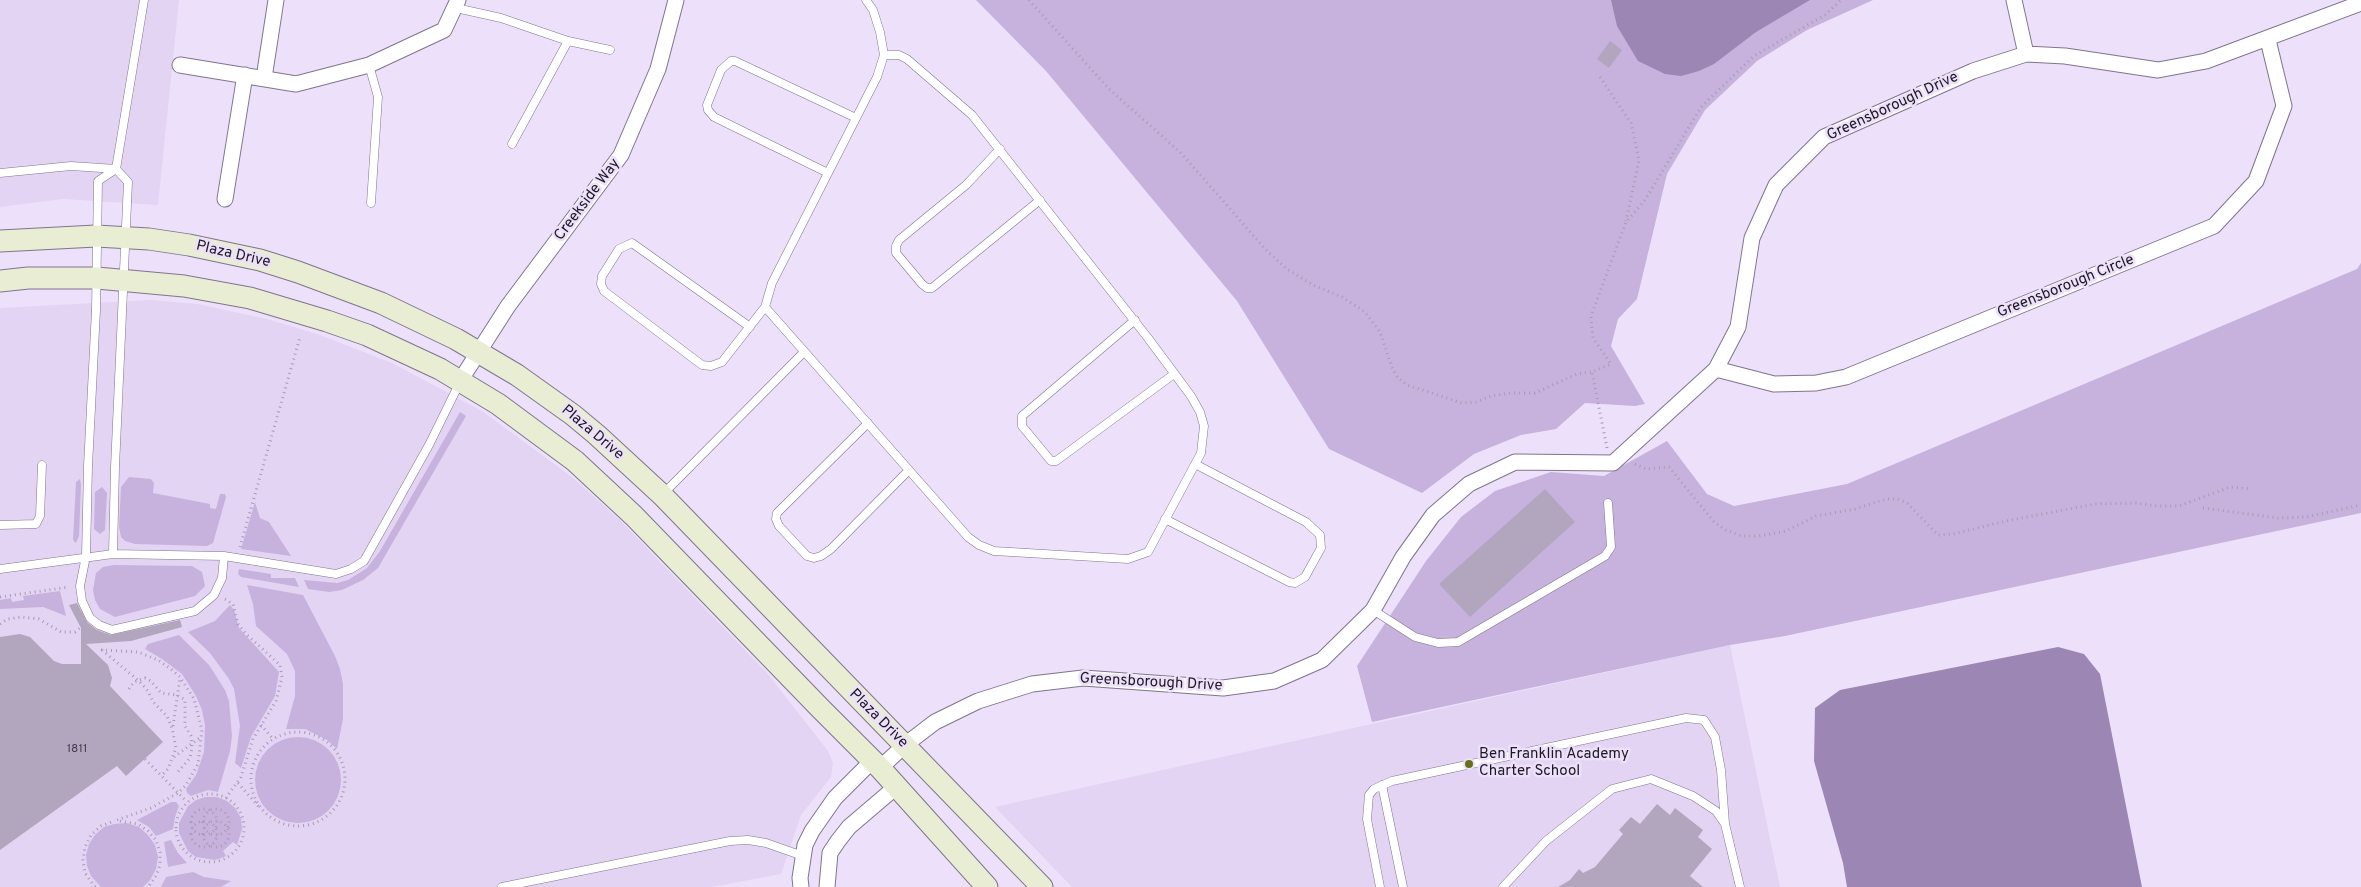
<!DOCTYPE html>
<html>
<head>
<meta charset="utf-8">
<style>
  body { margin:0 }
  canvas { display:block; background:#ece0fa }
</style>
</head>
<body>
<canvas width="2361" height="887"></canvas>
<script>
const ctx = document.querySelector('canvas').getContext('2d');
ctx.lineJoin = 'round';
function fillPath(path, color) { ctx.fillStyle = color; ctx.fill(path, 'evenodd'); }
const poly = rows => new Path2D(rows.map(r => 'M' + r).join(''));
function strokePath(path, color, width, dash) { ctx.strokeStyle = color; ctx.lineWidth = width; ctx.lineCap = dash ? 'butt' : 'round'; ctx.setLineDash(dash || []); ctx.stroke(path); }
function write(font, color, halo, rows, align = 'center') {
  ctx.font = font + ' Overpass,sans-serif'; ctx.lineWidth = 5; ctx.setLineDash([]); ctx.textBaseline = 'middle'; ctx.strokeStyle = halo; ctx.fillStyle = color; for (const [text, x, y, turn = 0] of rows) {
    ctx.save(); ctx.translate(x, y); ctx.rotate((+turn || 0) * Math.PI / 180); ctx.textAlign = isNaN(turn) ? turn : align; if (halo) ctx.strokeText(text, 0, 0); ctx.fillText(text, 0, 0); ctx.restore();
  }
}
fillPath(poly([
  [0,0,179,0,158,205,63,199,0,207],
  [151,300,197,304,267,319,320,335,392,363,482,411,572,477,621,521,767,673,828,751,833,763,831,777,801,815,781,874,711,887,0,887,0,308],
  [1730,645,1780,887,1072,887,995,807]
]), '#e3d4f4');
fillPath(poly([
  [976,0,1873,0,1807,30,1757,61,1705,110,1667,174,1637,299,1618,319,1611,346,1645,404,1635,406,1585,403,1556,429,1521,435,1474,454,1422,493,1329,449,1237,301,1046,71],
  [2361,263,2361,513,1785,636,1730,645,1372,722,1357,666,1426,561,1461,517,1495,491,1551,472,1604,476,1667,441,1707,494,1734,506,1847,484,2357,269],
  [460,412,466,416,378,568,363,580,342,590,329,592,308,589,304,580,337,583,348,580,367,568,380,551],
  [129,477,151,479,154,483,153,493,210,504,210,508,216,509,220,494,225,494,226,497,213,543,207,546,135,544,125,541,121,537,119,527,121,487],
  [80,479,81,485,79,536,76,543,73,540,76,482],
  [102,487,107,493,105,530,100,534,94,529,95,492],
  [255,502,260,518,269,522,291,556,241,549],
  [114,565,192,566,202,572,205,586,195,596,115,617,100,609,95,600,93,590,96,573,103,567],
  [239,569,271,574,271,578,295,578,299,587,241,577,238,574],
  [247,585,303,595,335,656,340,669,343,684,343,719,337,749,327,740,305,729,286,729,295,696,295,671,287,654,256,626,253,604],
  [60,591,66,616,43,607,0,609,0,600,11,598,12,602,24,600,23,596],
  [230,605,234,610,239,628,279,672,275,696,251,737,241,768,235,763,240,726,234,689,229,679,210,653,188,632,215,621],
  [179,635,209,665,225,690,229,701,232,736,230,751,218,792,208,790,191,796,187,793,186,789,196,775,204,752,205,725,202,710,196,696,182,674,162,659,145,649,148,644],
  '255 780a43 43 0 1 1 86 0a43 43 0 1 1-86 0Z',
  [205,797,217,797,227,801,235,808,241,818,242,829,237,845,233,842,223,851,226,856,215,860,196,857,188,851,179,833,179,823,188,806,196,800],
  [171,802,176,802,179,806,175,817,173,829,156,836,149,827,137,820],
  [127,823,139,827,148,835,155,845,158,857,156,869,150,880,143,887,101,887,91,876,87,866,86,855,89,844,95,835,104,827,114,824],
  [171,840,178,853,187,863,168,867,164,842],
  [193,872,204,877,231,881,221,887,161,887,166,877]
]), '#c7b2de');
fillPath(poly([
  [1611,0,1810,0,1756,32,1714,64,1699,71,1681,76,1665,74,1638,61,1617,26],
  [2058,647,2084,654,2100,674,2142,887,1847,887,1843,863,1814,761,1815,708,1840,690]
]), '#9c86b3');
fillPath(poly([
  [1610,41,1622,50,1609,68,1597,59],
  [1545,489,1575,522,1470,617,1439,584],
  [77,603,87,622,97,630,111,635,180,620,182,627,131,641,86,644,108,665,112,678,110,686,163,742,126,776,117,766,0,850,0,637,20,634,30,637,54,661,62,664,81,664,81,628,69,605],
  [1657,804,1670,815,1675,808,1703,830,1698,837,1712,849,1690,876,1703,887,1558,887,1570,880,1579,869,1583,873,1595,867,1623,834,1619,830,1631,817,1640,824]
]), '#b2a6bf');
const lane = poly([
  [144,0,116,169,98,181,96,310,88,466,86,556,80,586,82,601,90,618,99,625,112,630,195,611,214,595,222,578,224,556],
  [866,0,873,10,880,32,884,55,877,77,772,283,765,307,968,537,979,545,994,551,1128,559,1148,552,1201,453,1204,426,1200,412,1191,396,1148,338,972,115,907,59,899,55,884,55],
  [456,8,501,18,568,41,610,50],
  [369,65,378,97,371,203],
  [512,144,568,41],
  [1000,149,966,185,899,240,896,246,896,253,922,284,927,288,932,288,1040,200],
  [0,173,71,166,116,169,128,182,115,467,113,554],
  [828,173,714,117,708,110,707,105,721,70,731,61,735,61,856,118],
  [1135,320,1022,416,1022,426,1051,461,1056,461,1174,374],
  [750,327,632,243,619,249,602,276,601,284,604,291,702,365,711,366,722,362,765,307],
  [868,423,777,513,776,519,779,526,807,556,814,558,821,556,831,549,909,470],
  [663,494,804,352],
  [1165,519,1289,582,1295,583,1305,577,1321,548,1320,535,1306,522,1195,464],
  [0,525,36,524,40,516,42,465],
  [0,569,113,554,224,556,336,574,351,569,364,561,429,445,460,382],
  [1373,610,1415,637,1438,643,1458,642,1605,556,1611,547,1608,503],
  [1382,785,1403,887],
  [502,887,730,841,748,840,766,843,803,856],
  [1380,887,1367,819,1369,795,1374,789,1392,781,1686,718,1704,720,1715,737,1721,770,1725,824],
  [1503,887,1546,841,1612,789,1651,779,1693,796,1716,811,1725,824,1740,887]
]);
const street = poly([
  [2014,0,2026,54],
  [180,65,296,84,369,65,444,30,458,0],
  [264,78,276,0],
  [225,199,245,75],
  [1716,369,1774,384,1816,383,1846,377,2214,226,2256,181,2284,106,2268,40],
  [460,381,508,306,621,155,658,69,676,0],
  [880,768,905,745,935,722,978,701,1032,684,1083,678,1223,688,1274,681,1322,660,1373,610,1403,557,1433,515,1469,484,1515,462,1613,463,1716,369,1738,327,1752,238,1776,185,1824,137,1973,71,2026,54,2065,56,2158,70,2206,61,2361,3],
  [801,887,800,878,805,845,812,831,835,798,873,760],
  [827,887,830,853,838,841,849,827,897,786]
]);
const secondary = poly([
  [0,241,96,236,149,239,189,245,260,260,298,272,381,303,456,339,517,375,573,415,597,435,662,495,1042,887],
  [0,281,28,278,97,278,184,286,250,298,327,321,367,335,440,369,498,404,575,461,634,516,821,709,880,768,987,887]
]);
strokePath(lane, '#7f758c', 9);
strokePath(street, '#7f758c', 17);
strokePath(secondary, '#7f758c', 23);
strokePath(poly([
  [1029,0,1109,89,1181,153,1267,251,1287,269,1313,285,1342,297,1365,312,1380,332,1393,370,1398,378,1407,385,1462,403,1476,402,1491,396,1511,393,1535,393,1577,374,1591,372],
  [1600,77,1631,123,1639,160,1626,221],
  [1607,448,1592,372,1611,364,1593,338,1591,316,1626,222,1645,200,1701,107,1754,56,1825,15,1841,0],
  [1635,464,1646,469,1669,467,1714,522,1726,530,1742,536,1759,536,1786,531,1816,516,1855,509,1886,499,1898,499,1907,503,1938,535,1953,534,2006,521,2095,504,2136,503,2157,506,2179,506,2230,487,2251,489],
  [2203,508,2278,518,2306,517,2361,505],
  [240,547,300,337],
  [0,597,69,587],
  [225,599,233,604,238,624,246,634,280,665,282,677,276,701,253,739,241,777,226,798],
  [0,624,8,619,21,617,39,619,61,632,75,632,83,626],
  [101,650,138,652,158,660,171,669,180,677,194,699,202,730,198,764,186,785,178,793,151,808,114,821],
  [102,650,139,681,148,691,153,702,167,716,172,728,176,748,168,769,161,776],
  [129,689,134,682,145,678,151,681,161,693,177,695,185,700,185,726,191,736,192,748,190,758,177,773],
  [261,725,274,740],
  [173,726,180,678],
  '251 779a47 47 0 1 1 94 0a47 47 0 1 1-94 0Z',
  [174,757,201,737],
  [145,759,187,802],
  [238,783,259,807],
  '176 828a34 34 0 1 1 68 0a34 34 0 1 1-68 0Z',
  '191 822a13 13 0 1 1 26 0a13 13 0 1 1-26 0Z',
  '203 822a13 13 0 1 1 26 0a13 13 0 1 1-26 0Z',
  [120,821,138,824,148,831,156,840,160,852,160,865,156,876,148,887],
  '191 834a13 13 0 1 1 26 0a13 13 0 1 1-26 0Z',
  '203 834a13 13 0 1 1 26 0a13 13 0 1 1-26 0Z',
  [95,887,85,873,83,860,85,847,91,835,101,826,114,821]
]), '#a69cb1', 3, [1, 4]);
strokePath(lane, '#fff', 8);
strokePath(street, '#fff', 15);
strokePath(secondary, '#e9edd4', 21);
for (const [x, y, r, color] of [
  [1469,764,5,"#687119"]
]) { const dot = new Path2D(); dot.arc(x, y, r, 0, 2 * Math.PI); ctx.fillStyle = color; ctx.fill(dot); strokePath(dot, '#ece0fa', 2); }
write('12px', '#423c48', null, [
  ["1811",77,750]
]);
write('15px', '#1d1821', '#ece0fa', [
  ["Greensborough Drive",1893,107,-25],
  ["Creekside Way",588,200,-53],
  ["Plaza Drive",233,255,13],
  ["Greensborough Circle",2066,287,-22],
  ["Plaza Drive",592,433,40],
  ["Greensborough Drive",1151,683,3],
  ["Plaza Drive",878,719,45]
]);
write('15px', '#1d1821', '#ece0fa', [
  ["Ben Franklin Academy",1479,755],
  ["Charter School",1479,772]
], 'left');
</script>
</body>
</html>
